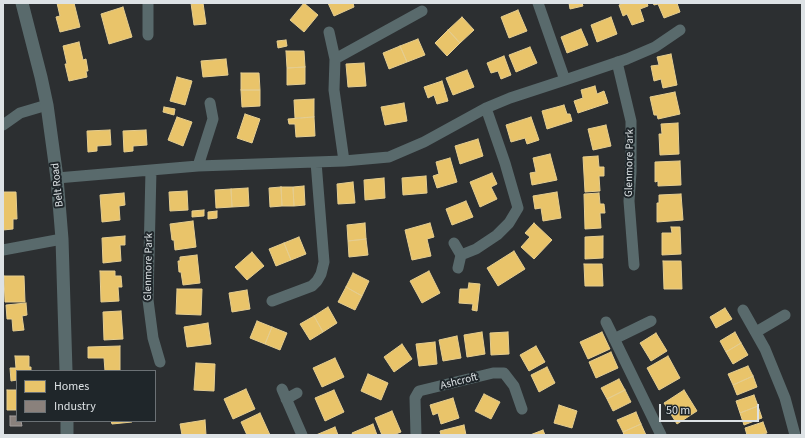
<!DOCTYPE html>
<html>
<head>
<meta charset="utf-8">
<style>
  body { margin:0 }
  #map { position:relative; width:805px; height:438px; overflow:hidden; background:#2c2f31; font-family:"Source Sans 3",sans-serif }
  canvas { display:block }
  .frame { position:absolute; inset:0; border:4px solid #dde2e5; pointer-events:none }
  .legend { position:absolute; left:16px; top:370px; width:140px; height:52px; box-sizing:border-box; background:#1f262a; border:1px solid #6b7175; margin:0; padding:5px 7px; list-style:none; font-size:12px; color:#dde2e5 }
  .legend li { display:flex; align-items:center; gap:8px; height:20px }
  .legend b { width:20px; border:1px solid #6b7175 }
  .scale { position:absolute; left:659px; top:404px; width:100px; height:18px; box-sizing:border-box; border:2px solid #dde2e5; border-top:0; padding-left:5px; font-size:12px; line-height:14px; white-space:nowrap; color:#dde2e5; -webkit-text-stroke:3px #1f262a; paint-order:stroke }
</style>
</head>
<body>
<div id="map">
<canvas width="805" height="438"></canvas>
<div class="frame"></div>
<ul class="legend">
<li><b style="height:11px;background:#e9c46a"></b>Homes</li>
<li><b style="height:11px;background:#8a817c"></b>Industry</li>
</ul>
<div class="scale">50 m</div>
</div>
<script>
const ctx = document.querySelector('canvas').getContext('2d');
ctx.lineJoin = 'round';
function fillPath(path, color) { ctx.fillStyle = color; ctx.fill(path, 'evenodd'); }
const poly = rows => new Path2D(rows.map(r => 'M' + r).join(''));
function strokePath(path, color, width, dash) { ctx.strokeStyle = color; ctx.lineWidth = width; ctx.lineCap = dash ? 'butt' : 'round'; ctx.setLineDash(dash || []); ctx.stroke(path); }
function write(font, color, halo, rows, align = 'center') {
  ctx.font = font + ' "Source Sans 3",sans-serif'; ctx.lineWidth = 4; ctx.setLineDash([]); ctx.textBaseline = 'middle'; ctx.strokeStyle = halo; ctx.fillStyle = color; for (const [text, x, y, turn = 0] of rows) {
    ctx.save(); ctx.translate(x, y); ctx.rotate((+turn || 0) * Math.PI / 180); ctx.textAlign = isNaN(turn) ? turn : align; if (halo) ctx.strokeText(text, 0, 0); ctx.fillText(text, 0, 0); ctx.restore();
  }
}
const homes = poly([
  [57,3,74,3,80,27,60,32,56,17,60,16,57,3],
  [191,3,206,3,203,3,206,24,194,25,191,3],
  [304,3,318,15,304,32,290,20,304,3],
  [328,3,353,3,354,7,334,16,328,3],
  [569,3,582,3,583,6,570,9,569,3],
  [624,3,647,3,648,6,640,9,644,21,632,25,627,14,623,16,619,5,624,3],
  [653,3,677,3,680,12,664,18,658,4,654,5,653,3],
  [123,7,132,37,109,44,101,14,123,7],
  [518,10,527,31,509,38,501,17,518,10],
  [462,17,474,30,460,43,448,30,462,17],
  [611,17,617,34,597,42,591,25,611,17],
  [581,29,588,45,567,53,561,37,581,29],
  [448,30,460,43,447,56,435,43,448,30],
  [418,39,425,55,407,62,400,46,418,39],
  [286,40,287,46,278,48,277,41,286,40],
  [79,42,83,60,86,59,88,71,86,71,87,77,69,81,65,64,67,64,63,46,79,42],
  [400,46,407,62,389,69,383,53,400,46],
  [530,47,537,63,516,72,509,55,530,47],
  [286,51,304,51,305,67,287,68,286,51],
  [671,54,677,85,663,88,661,79,654,81,651,66,659,65,657,57,671,54],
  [504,56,511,75,501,79,498,71,491,73,487,63,504,56],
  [226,59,228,75,203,77,201,61,226,59],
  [364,63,366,86,348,87,346,64,364,63],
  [305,67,305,84,287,85,287,68,305,67],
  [467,70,474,87,453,95,446,78,467,70],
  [241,73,259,73,260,90,241,90,241,73],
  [177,77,192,81,185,105,170,101,177,77],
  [442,81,448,101,437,104,434,95,428,98,424,87,442,81],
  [595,86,597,94,604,91,608,103,578,113,574,101,583,98,581,90,595,86],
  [241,90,260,90,260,106,242,107,241,90],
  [675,92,680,114,658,119,657,115,654,115,650,97,675,92],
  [314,99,314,117,295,118,294,100,314,99],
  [404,103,407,121,385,125,381,107,404,103],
  [564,105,567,114,570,114,572,121,547,129,542,111,564,105],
  [164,107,175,109,174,115,163,112,164,107],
  [245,114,260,119,252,143,237,138,245,114],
  [177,117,192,122,183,146,168,140,177,117],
  [314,117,315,136,296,137,295,124,289,124,288,119,314,117],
  [531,117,539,140,527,144,525,138,511,142,506,125,531,117],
  [678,123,679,154,660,155,659,134,662,134,661,124,678,123],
  [606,125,611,146,593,150,588,129,606,125],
  [110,130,111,145,97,146,97,151,88,152,87,131,110,130],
  [146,130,147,145,133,146,133,151,124,152,123,131,146,130],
  [478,139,483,156,460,164,455,146,478,139],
  [550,154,557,180,532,185,530,173,536,172,533,158,550,154],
  [598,156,599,167,604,167,604,176,599,176,600,191,585,192,583,157,598,156],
  [450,158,457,182,437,188,433,176,439,174,436,162,450,158],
  [680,161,681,185,658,186,658,181,655,182,655,162,680,161],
  [492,173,497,184,491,187,497,199,480,207,470,182,492,173],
  [426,176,427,193,403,195,402,178,426,176],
  [384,178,385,198,365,200,364,180,384,178],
  [353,182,355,203,338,204,337,184,353,182],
  [304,186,305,205,294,206,293,187,304,186],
  [281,187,293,187,294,206,282,206,281,187],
  [281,187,282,206,270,207,269,188,281,187],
  [248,188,249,206,232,207,231,189,248,188],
  [231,189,232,207,216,208,215,190,231,189],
  [187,191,188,210,170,211,169,192,187,191],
  [3,192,16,192,17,219,13,219,13,229,3,230,3,192],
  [557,192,561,218,543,221,541,208,535,209,533,196,557,192],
  [124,193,125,205,119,206,120,220,102,222,100,195,124,193],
  [599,193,600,204,604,204,605,213,600,213,601,228,585,229,584,194,599,193],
  [681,194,683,220,657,222,657,203,659,203,659,195,681,194],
  [466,201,473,217,452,225,446,209,466,201],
  [204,210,204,216,192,217,192,211,204,210],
  [217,211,217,218,208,219,208,212,217,211],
  [193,221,196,247,175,250,174,240,172,240,170,224,193,221],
  [365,223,366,239,348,241,347,225,365,223],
  [430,223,434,237,427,239,431,256,412,260,405,230,430,223],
  [534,223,552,240,534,259,521,247,530,237,525,233,534,223],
  [671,227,680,227,681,254,662,255,662,233,672,233,671,227],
  [125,236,125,245,120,245,121,261,103,263,102,238,125,236],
  [603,236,603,258,585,259,585,237,603,236],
  [299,237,306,254,291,260,284,243,299,237],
  [366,239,368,255,349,257,348,241,366,239],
  [284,243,291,260,276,266,269,249,284,243],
  [514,251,525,269,498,286,487,268,514,251],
  [252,252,264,266,247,280,235,267,252,252],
  [197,255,200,283,183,285,181,272,179,272,178,261,180,261,180,257,197,255],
  [663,261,681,261,682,289,664,289,663,261],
  [584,264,602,264,603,286,585,286,584,264],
  [100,271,115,271,115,276,121,276,122,287,118,287,119,301,101,302,100,271],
  [429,271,440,293,422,303,410,281,429,271],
  [353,273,369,281,362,296,346,287,353,273],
  [4,276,24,276,25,302,5,302,4,276],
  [469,283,480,284,477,311,472,310,473,304,459,303,460,289,468,289,469,283],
  [346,287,362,296,355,310,338,302,346,287],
  [177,289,202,289,201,315,176,314,177,289],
  [247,290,250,309,232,312,229,293,247,290],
  [26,303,27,315,22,316,24,330,13,331,12,319,7,319,6,305,26,303],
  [328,307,337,323,323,332,314,316,328,307],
  [725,308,732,319,716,328,710,317,725,308],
  [121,311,123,339,104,340,103,312,121,311],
  [314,316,323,332,310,340,300,324,314,316],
  [257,321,272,327,265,344,250,338,257,321],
  [208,323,211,344,187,347,184,327,208,323],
  [272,327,287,333,280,350,265,344,272,327],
  [482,332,485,354,467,357,464,335,482,332],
  [508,332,509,354,491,355,490,333,508,332],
  [602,332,610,349,588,359,580,342,602,332],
  [735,332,741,343,726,352,720,341,735,332],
  [656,333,667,351,651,361,640,343,656,333],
  [457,336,461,358,443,361,439,340,457,336],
  [435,342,437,364,419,366,416,344,435,342],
  [741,343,748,355,733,364,726,352,741,343],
  [402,344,412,359,394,372,384,357,402,344],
  [120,346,120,371,105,371,104,358,88,358,88,347,120,346],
  [536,346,545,362,529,371,520,355,536,346],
  [611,352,618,368,596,378,589,362,611,352],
  [15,356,29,356,29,367,31,367,31,371,17,371,17,380,11,381,10,368,16,368,15,356],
  [668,356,680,378,659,390,647,368,668,356],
  [335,358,344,377,322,387,313,368,335,358],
  [196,363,215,364,214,391,194,390,196,363],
  [748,366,753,376,733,385,728,374,748,366],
  [547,367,555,383,539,392,531,375,547,367],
  [368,374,388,383,381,400,361,391,368,374],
  [753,376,757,387,737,395,733,385,753,376],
  [619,379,625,390,607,399,601,388,619,379],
  [246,389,255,409,233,419,224,399,246,389],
  [7,390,17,390,17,410,7,410,7,390],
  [334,390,344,412,325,421,315,398,334,390],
  [625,390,631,402,613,411,607,399,625,390],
  [684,390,697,411,677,424,664,403,684,390],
  [484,394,500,402,491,419,475,411,484,394],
  [754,395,758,406,740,413,736,401,754,395],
  [453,398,459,418,441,424,438,413,433,415,430,405,453,398],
  [559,405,577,411,572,428,554,423,559,405],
  [758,406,762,418,744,425,740,413,758,406],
  [392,411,401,432,393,435,382,435,375,418,392,411],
  [636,412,641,424,623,432,617,420,636,412],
  [260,413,270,435,247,435,241,422,260,413],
  [205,420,206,435,182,435,180,424,205,420],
  [111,421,132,421,132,422,112,424,111,421],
  [763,422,767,433,759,435,747,435,745,428,763,422],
  [373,424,377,435,353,435,352,433,373,424],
  [641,424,646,435,624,435,623,432,641,424],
  [464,425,466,435,441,435,440,431,464,425],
  [335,427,338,435,316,435,335,427],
  [543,430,545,435,530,435,543,430]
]);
fillPath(homes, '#e9c46a');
strokePath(homes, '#e5cd8f', 1);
const industry = poly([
  [10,416,17,416,17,421,21,421,22,426,10,426,10,416]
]);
fillPath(industry, '#8a817c');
strokePath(industry, '#a39e9c', 1);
strokePath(poly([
  [538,3,565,80],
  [329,32,335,59],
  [148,35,148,3],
  [617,62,631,121,631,172,629,201,634,265],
  [3,125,20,113,47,105],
  [344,161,334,90,335,59,422,11],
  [198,166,213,119,210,103],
  [151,170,148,300,153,338,160,362],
  [57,178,198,166,344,161,389,157,424,142,486,108,510,98,565,80,627,59,655,47,680,30],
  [454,243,461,255,458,268],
  [3,250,62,239],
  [461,255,476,249,497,235,509,223,518,208,505,163,486,108],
  [272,301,312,286,317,281,321,274,324,262,316,162],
  [743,310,765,349,785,398,795,435],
  [606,322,661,435],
  [756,332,785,315],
  [614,339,651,321],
  [282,389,302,435],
  [286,399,297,393],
  [416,435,415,398,419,391,493,373,504,373,514,386,522,409]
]), '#596a6c', 11);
strokePath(poly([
  [22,3,41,77,47,105,57,178,62,239,66,371],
  [67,435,67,421]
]), '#596a6c', 13);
write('11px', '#dde2e5', '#1f262a', [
  ["Glenmore Park",630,163,-89],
  ["Belt Road",58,185,-96],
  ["Glenmore Park",149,267,-89],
  ["Ashcroft",459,382,-14]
]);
</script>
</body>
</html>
